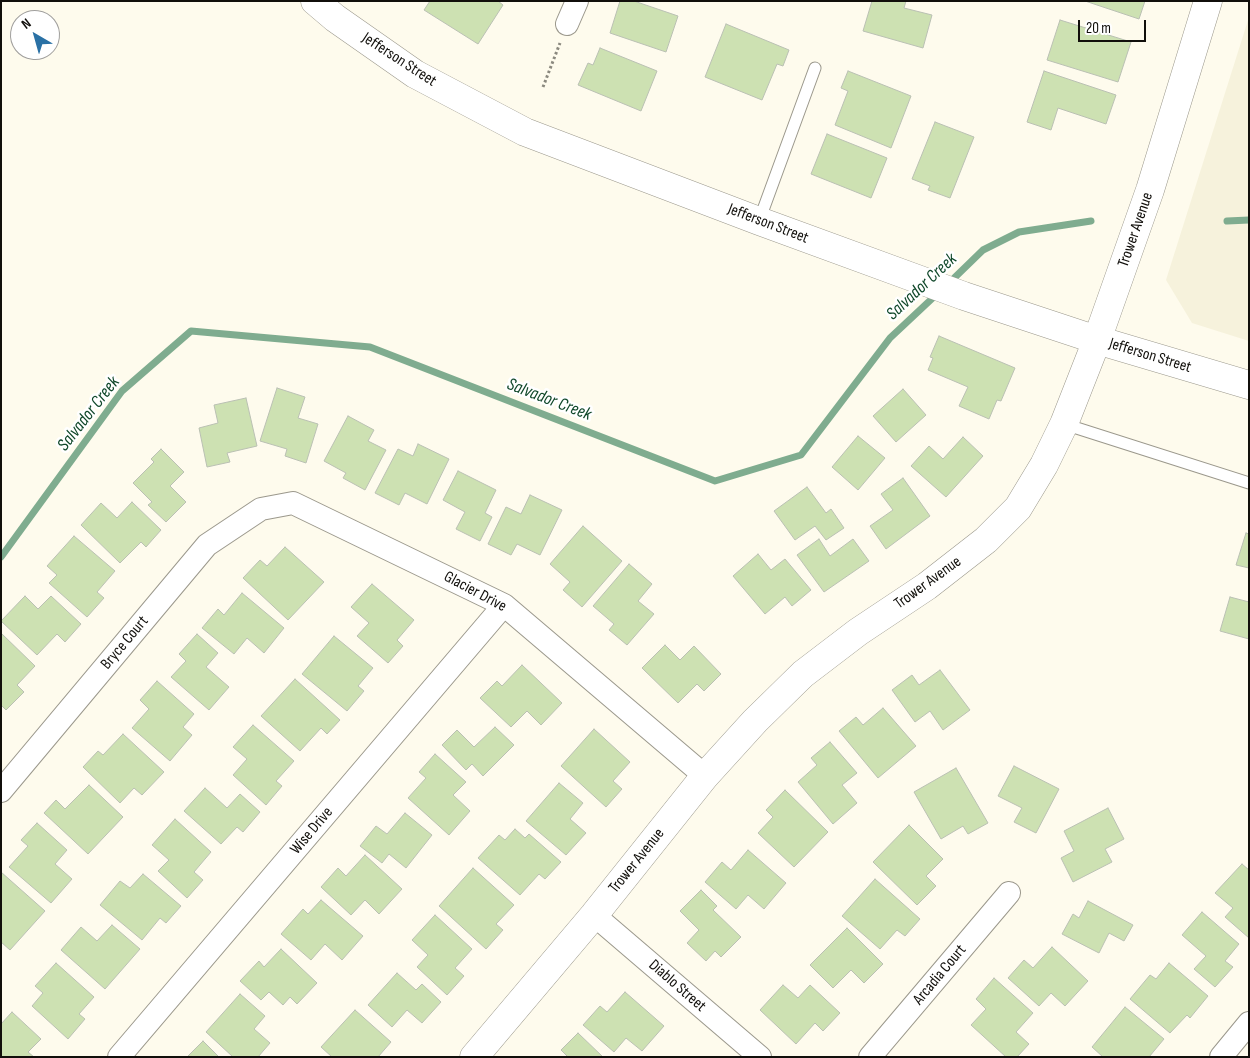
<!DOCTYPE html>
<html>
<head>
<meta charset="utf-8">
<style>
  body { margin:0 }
  #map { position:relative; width:1250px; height:1058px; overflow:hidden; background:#fefbed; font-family:"Sofia Sans Condensed",sans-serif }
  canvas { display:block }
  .frame { position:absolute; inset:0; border:2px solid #110f0b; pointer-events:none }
  .north { position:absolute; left:10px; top:10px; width:50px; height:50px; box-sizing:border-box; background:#fff; border:1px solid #a09f9d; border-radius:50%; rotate:322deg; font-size:14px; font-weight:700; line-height:20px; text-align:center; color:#110f0b }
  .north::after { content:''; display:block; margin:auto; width:18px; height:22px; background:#2a71a5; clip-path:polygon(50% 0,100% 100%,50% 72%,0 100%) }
  .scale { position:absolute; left:1078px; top:20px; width:68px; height:22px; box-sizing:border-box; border:2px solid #110f0b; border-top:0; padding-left:6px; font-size:15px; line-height:18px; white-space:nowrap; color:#110f0b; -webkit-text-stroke:4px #fff; paint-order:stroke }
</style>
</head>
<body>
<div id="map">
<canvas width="1250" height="1058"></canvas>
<div class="frame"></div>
<div class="north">N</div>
<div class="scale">20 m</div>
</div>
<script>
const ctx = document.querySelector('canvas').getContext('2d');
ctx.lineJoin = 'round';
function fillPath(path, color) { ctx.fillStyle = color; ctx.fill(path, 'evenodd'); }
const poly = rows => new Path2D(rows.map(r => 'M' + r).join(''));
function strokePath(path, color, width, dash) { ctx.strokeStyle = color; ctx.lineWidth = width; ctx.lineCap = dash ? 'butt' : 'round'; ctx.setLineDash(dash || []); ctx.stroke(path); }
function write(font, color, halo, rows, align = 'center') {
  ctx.font = font + ' "Sofia Sans Condensed",sans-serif'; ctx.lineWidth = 5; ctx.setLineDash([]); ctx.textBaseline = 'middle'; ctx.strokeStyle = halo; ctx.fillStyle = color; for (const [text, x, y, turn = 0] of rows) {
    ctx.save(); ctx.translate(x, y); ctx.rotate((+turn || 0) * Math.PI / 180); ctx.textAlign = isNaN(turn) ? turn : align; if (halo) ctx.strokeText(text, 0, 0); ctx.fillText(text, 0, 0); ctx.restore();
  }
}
fillPath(poly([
  [1249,17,1249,341,1192,323,1166,280]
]), '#f6f2dc');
strokePath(poly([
  [1227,221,1249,220],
  [948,284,983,250,1019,232,1091,221],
  [1,557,122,391,191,331,370,347,715,481,801,455,890,338,938,293]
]), '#7fac8f', 7);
const building = poly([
  [430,1,498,1,503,5,478,44,424,10,430,1],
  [620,1,634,1,678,16,666,52,610,33,620,1],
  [872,1,906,1,904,8,932,15,923,48,863,31,872,1],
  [1085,1,1145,1,1139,19,1085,1],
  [1060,20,1131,42,1118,82,1047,60,1060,20],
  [726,24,789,50,783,66,777,64,762,100,705,77,726,24],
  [600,48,657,71,641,111,578,85,588,63,593,65,600,48],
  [848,71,911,96,891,148,835,125,848,91,841,88,848,71],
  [1044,71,1116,95,1106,124,1058,108,1051,130,1027,122,1044,71],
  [935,122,974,137,950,198,928,190,930,186,912,179,935,122],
  [827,134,887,158,871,198,811,174,827,134],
  [939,336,1015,368,1001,401,997,400,989,419,959,406,968,387,928,370,933,358,930,357,939,336],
  [277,388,305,397,298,418,318,424,306,463,285,456,287,449,260,441,277,388],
  [903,389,926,415,896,442,873,416,903,389],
  [246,398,257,446,227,453,230,462,207,467,199,428,218,423,214,405,246,398],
  [348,416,374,430,368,441,386,450,365,490,343,478,346,473,324,461,348,416],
  [858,436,885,458,858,490,832,467,858,436],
  [963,437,983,456,946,497,911,466,929,446,943,459,963,437],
  [418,444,449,459,427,504,405,493,399,505,375,493,398,449,413,456,418,444],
  [161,449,184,472,170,486,186,502,166,522,148,505,152,502,133,483,154,462,151,459,161,449],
  [458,471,496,490,485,513,492,517,480,541,456,529,465,512,443,500,458,471],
  [903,478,930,516,886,549,870,526,893,510,881,494,903,478],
  [807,487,826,513,831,509,844,528,826,540,815,526,795,540,774,511,807,487],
  [530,495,562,510,540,555,517,544,511,555,488,544,506,507,521,514,530,495],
  [132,502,161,530,146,547,141,542,120,563,81,525,101,503,117,518,132,502],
  [583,526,622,561,582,607,563,590,570,582,550,564,583,526],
  [1246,533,1249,534,1249,568,1236,565,1246,533],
  [74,536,115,571,97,592,104,598,87,617,49,583,57,575,47,566,74,536],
  [819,539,830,556,853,539,869,561,824,592,797,555,819,539],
  [285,547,324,582,288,620,243,578,260,560,267,566,285,547],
  [758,554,771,570,785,559,811,590,792,606,785,597,765,614,733,576,758,554],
  [629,564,652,584,638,601,654,614,627,645,609,630,614,624,593,606,629,564],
  [372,584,414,620,397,640,403,646,388,663,357,636,369,623,351,607,372,584],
  [242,593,284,628,264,653,247,638,234,654,202,628,218,609,224,615,242,593],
  [25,596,38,609,51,596,81,624,65,642,57,634,37,655,1,621,25,596],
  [1230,597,1249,602,1249,639,1220,631,1230,597],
  [1,633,35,666,17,685,24,692,6,710,1,705,1,633],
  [197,634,218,653,206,667,229,687,209,710,171,677,186,661,179,654,197,634],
  [334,636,373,668,358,686,364,691,347,711,302,674,334,636],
  [665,645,680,660,694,646,721,674,704,691,697,684,678,703,642,668,665,645],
  [522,665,562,703,541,725,527,711,511,727,480,698,497,681,502,686,522,665],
  [940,670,970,710,943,730,930,711,915,722,892,690,912,675,919,685,940,670],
  [295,679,340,720,327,734,321,728,300,751,261,716,295,679],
  [157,681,194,714,183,727,192,735,170,761,132,728,149,709,140,700,157,681],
  [883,708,916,746,878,778,839,731,856,717,863,725,883,708],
  [253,725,294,761,276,781,282,786,266,805,233,775,247,759,233,747,253,725],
  [495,727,514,745,483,776,472,764,466,770,442,745,457,730,474,747,495,727],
  [594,729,630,762,613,781,622,789,606,807,561,766,594,729],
  [123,734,164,772,142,795,134,788,120,803,83,767,98,751,103,755,123,734],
  [830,742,857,773,842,785,857,803,833,824,798,782,817,765,811,758,830,742],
  [435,754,466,782,453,795,470,811,449,835,408,798,426,778,419,772,435,754],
  [1014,766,1059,789,1036,833,1014,822,1022,808,998,796,1014,766],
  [956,768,988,823,968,834,963,826,941,839,914,792,956,768],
  [559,783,583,803,570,819,586,833,566,855,526,821,559,783],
  [89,785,123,817,88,854,44,813,56,800,65,809,89,785],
  [205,788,227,808,240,794,260,812,243,832,237,827,221,844,184,811,205,788],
  [785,790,828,832,794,867,758,833,773,817,766,810,785,790],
  [1108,808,1124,839,1105,849,1112,862,1073,882,1061,858,1074,851,1064,831,1108,808],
  [405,813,432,835,406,868,389,854,382,863,360,846,376,826,387,834,405,813],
  [175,819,211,852,194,872,203,880,187,898,158,871,169,860,152,845,175,819],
  [37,823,67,850,55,864,72,879,51,903,9,867,28,846,21,840,37,823],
  [909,825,943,859,926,876,936,886,917,905,873,862,909,825],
  [515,829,525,838,529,834,561,862,545,879,539,874,520,895,478,858,499,835,505,840,515,829],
  [748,850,786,883,764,909,748,895,736,909,705,882,722,862,731,870,748,850],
  [365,855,402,889,379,914,365,900,351,915,321,887,338,868,346,876,365,855],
  [1242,864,1249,870,1249,938,1225,917,1233,908,1215,893,1242,864],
  [473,868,514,905,496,924,503,930,486,949,439,906,473,868],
  [1,872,45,911,10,950,1,942,1,872],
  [143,874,181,906,166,923,160,918,142,940,100,905,120,881,130,888,143,874],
  [875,879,920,919,905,936,897,930,880,949,842,916,875,879],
  [701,890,717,906,713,910,741,937,721,957,715,951,706,961,687,943,699,930,680,911,701,890],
  [321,900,363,936,342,960,325,944,311,960,281,934,303,909,308,914,321,900],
  [1088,901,1133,925,1124,941,1109,933,1099,953,1062,934,1073,914,1079,918,1088,901],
  [1202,912,1239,944,1225,961,1233,967,1215,987,1194,969,1206,956,1182,935,1202,912],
  [435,915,472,949,455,968,464,976,447,995,417,967,428,955,412,940,435,915],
  [112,925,140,949,105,989,61,950,81,927,97,941,112,925],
  [847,928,883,964,864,983,851,970,833,988,810,965,847,928],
  [1052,947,1088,981,1065,1006,1051,993,1039,1006,1008,978,1024,960,1033,968,1052,947],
  [281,949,317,983,297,1004,290,997,283,1005,269,992,261,1000,240,981,259,961,264,967,281,949],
  [56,963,94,997,79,1014,85,1019,68,1039,32,1006,43,993,35,986,56,963],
  [1169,963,1208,996,1190,1018,1187,1015,1170,1033,1130,999,1150,975,1156,979,1169,963],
  [397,973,416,990,422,984,441,1002,422,1023,407,1010,392,1027,368,1005,397,973],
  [994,978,1033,1013,1016,1032,1029,1044,1017,1057,1006,1057,971,1025,986,1009,976,999,994,978],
  [783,985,798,998,810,985,840,1013,823,1031,815,1023,796,1044,760,1010,783,985],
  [625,992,664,1026,642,1051,626,1038,614,1052,583,1025,600,1006,607,1012,625,992],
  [240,994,265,1016,254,1029,270,1043,258,1057,233,1057,206,1032,240,994],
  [1125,1007,1164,1039,1149,1057,1103,1057,1092,1047,1125,1007],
  [355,1010,391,1042,378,1057,332,1057,321,1047,355,1010],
  [12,1012,41,1039,28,1052,34,1057,1,1057,1,1024,12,1012],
  [578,1033,603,1057,568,1057,561,1050,578,1033],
  [203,1041,219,1057,187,1057,203,1041]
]);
fillPath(building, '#cde1b2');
strokePath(building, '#bac0b3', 1);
const service = poly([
  [759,221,815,68],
  [1064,424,1249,483]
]);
const minor = poly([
  [567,24,577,1],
  [1,791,207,545,261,509,293,503,504,605,705,776],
  [594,915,760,1057],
  [119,1057,504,605],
  [870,1057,1009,893],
  [1221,1057,1249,1023]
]);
const tertiary = poly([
  [474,1057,594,915,705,776,755,721,803,674,858,632,927,586,986,540,1018,508,1044,465,1064,424,1097,340,1150,190,1208,1]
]);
const secondary = poly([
  [315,1,335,18,415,74,525,132,759,221,964,296,1097,340,1249,385]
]);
strokePath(service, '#9b988c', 13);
strokePath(minor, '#9b988c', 24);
strokePath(tertiary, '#9b988c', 29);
strokePath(secondary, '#9b988c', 29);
strokePath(poly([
  [543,87,560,43]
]), '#8b897f', 3, [2.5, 2.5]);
strokePath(service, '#fff', 11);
strokePath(minor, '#fff', 22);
strokePath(tertiary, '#fff', 28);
strokePath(secondary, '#fff', 28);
write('16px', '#110f0b', '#fff', [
  ["Jefferson Street",399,60,33],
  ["Jefferson Street",768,224,21],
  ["Trower Avenue",1136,230,-71],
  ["Jefferson Street",1150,356,17],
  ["Trower Avenue",928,583,-36],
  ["Glacier Drive",475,592,28],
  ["Bryce Court",125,643,-50],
  ["Wise Drive",312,831,-50],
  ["Trower Avenue",637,861,-51],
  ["Arcadia Court",940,975,-50],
  ["Diablo Street",677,986,41]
]);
write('italic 18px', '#10482a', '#fff', [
  ["Salvador Creek",922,287,-43],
  ["Salvador Creek",549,400,21],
  ["Salvador Creek",89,414,-52]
]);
</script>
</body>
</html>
